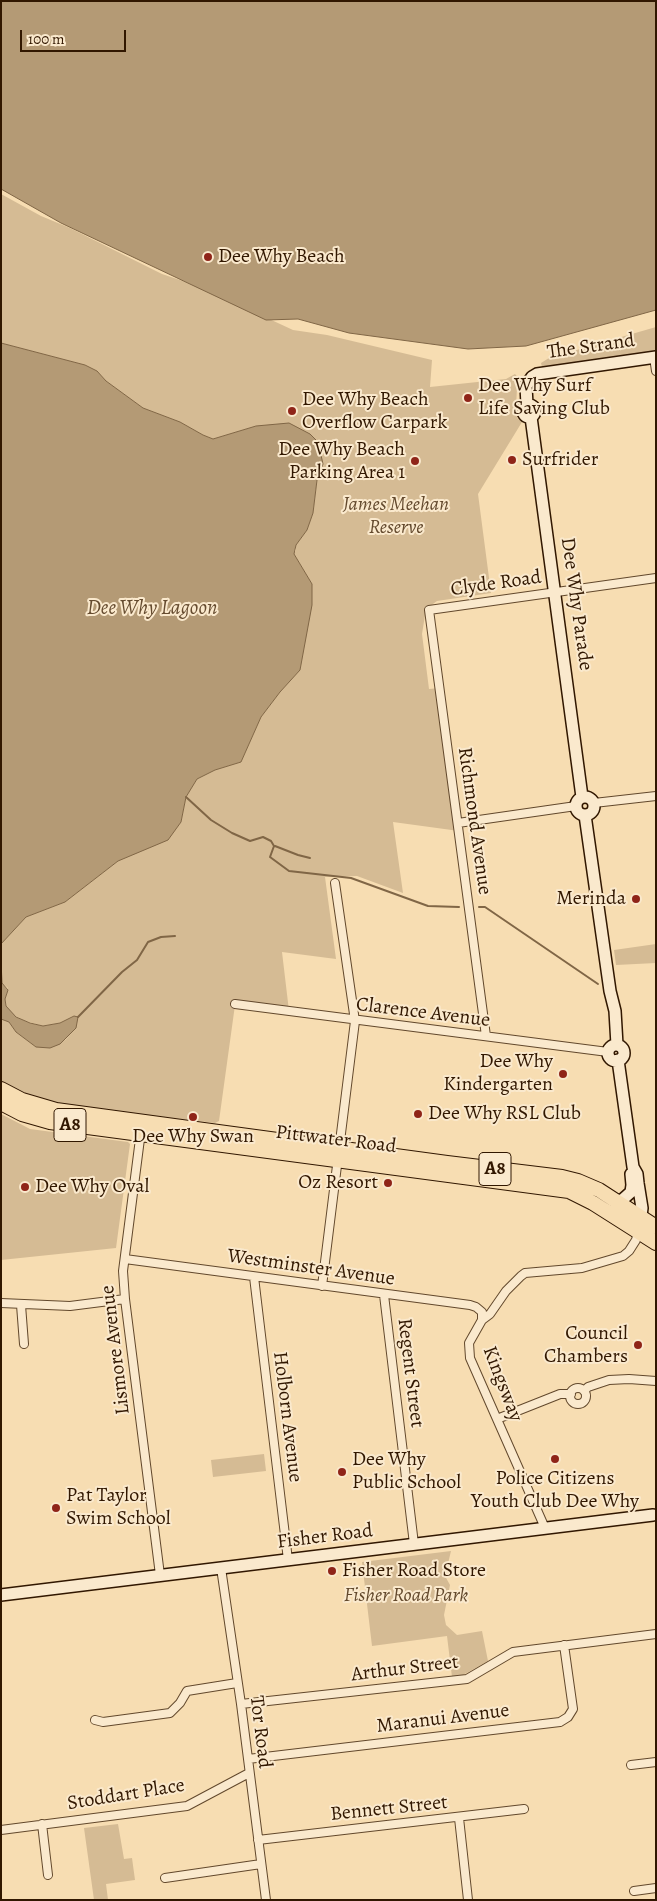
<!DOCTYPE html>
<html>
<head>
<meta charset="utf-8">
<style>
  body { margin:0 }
  #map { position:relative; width:657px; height:1901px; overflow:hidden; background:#f7ddb2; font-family:Alegreya,serif }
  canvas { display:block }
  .frame { position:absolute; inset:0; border:2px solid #311700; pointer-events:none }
  .scale { position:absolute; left:20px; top:30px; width:106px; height:22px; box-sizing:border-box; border:2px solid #311700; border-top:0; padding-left:6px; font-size:15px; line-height:18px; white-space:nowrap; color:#311700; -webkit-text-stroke:4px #fae9cd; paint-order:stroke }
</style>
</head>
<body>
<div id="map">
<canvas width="657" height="1901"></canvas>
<div class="frame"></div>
<div class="scale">100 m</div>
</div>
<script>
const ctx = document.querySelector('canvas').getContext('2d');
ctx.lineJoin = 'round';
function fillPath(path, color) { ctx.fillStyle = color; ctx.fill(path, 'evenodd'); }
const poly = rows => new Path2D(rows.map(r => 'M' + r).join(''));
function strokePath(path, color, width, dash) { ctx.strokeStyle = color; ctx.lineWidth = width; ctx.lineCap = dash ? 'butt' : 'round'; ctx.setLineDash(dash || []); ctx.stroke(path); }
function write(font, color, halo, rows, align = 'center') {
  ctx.font = font + ' Alegreya,serif'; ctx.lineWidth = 4; ctx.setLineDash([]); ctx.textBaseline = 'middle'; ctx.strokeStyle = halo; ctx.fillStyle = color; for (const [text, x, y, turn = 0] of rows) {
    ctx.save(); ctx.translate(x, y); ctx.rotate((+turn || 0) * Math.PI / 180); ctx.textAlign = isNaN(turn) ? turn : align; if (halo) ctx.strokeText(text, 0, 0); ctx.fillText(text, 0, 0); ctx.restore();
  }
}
fillPath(poly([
  [1,194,41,216,70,228,162,274,198,286,293,330,327,335,432,360,430,387,506,379,515,374,521,381,517,388,516,408,517,418,522,422,478,494,491,593,437,601,426,609,422,634,429,689,440,688,459,831,393,822,403,893,357,876,325,877,336,959,282,952,289,1011,235,1005,219,1121,215,1123,62,1105,38,1099,1,1082,1,1019,9,1022,16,1032,36,1047,65,1040,76,1028,74,1016,60,1023,43,1026,22,1020,9,1012,6,1006,5,999,8,988,2,983,1,944,26,917,65,902,118,861,171,835,181,822,186,797,197,779,215,770,241,762,261,717,280,692,300,670,312,584,294,554,296,550,296,545,307,530,313,513,317,480,323,464,256,426,213,439,203,435,180,422,143,408,106,381,97,371,85,365,1,343],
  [656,327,656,351,542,367,541,363,549,358],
  [656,944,656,963,616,965,614,950],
  [1,1114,30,1129,128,1142,130,1144,116,1248,1,1260],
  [264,1454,266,1471,213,1477,211,1460],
  [451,1551,445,1576,450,1585,444,1615,446,1625,457,1635,482,1631,488,1661,463,1675,452,1677,447,1636,372,1646,362,1562],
  [118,1824,124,1859,132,1858,135,1880,106,1884,108,1900,94,1900,84,1828]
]), '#d5bb94');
const water = poly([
  [1,1,656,1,656,310,526,346,468,349,349,333,298,319,266,320,61,223,1,189,1,1],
  [1,343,85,365,97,371,106,381,143,408,180,422,203,435,213,439,256,426,289,423,310,434,318,442,323,464,317,480,313,513,307,530,296,545,294,554,312,584,312,605,300,670,280,692,261,717,241,762,215,770,197,779,186,797,181,822,168,840,118,861,65,902,26,917,1,944,1,343],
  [1,961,2,983,8,990,5,999,6,1006,16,1017,30,1023,43,1026,60,1023,74,1016,78,1017,76,1028,60,1044,50,1048,36,1047,16,1032,9,1022,1,1019,1,961]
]);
fillPath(water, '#b49a75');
strokePath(water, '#806646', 1);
strokePath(poly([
  [186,797,211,820,232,833,250,841,263,837,271,841,274,846,270,857,289,871,351,878,428,906,459,907],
  [275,846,298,855,310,858],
  [479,907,485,907,598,984],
  [78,1017,122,972,137,960,148,942,161,937,175,936]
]), '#806646', 2);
const street = poly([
  [654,357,656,371],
  [594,803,656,796],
  [458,823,576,806],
  [235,1004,608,1052],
  [486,1036,429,610,656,578],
  [141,1131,123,1271,125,1299,160,1575],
  [125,1259,470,1305,476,1307,482,1312,482,1320],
  [254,1277,288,1560],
  [322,1286,355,1021,335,883],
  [384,1295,414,1544],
  [1,1303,70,1306,125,1299],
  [21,1305,24,1344],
  '570 1396a8 8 0 1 1 16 0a8 8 0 1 1-16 0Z',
  [584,1391,588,1387,609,1380,629,1379,656,1381],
  [497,1419,560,1394,571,1394],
  [545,1528,470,1358,469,1343,482,1320,490,1314,506,1291,521,1276,525,1273,582,1268,623,1256,629,1251,636,1240,638,1232],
  [221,1568,241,1704,266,1900],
  [241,1704,467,1679,513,1652,656,1634],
  [95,1720,103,1722,170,1713,180,1703,187,1691,237,1683],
  [248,1759,560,1722,568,1717,573,1709,564,1645],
  [631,1765,656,1762],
  [459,1818,468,1900],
  [42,1824,48,1875],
  [1,1830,187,1806,249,1773],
  [258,1840,524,1809],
  [165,1878,261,1864],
  [634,1891,656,1888]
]);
const secondary = poly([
  '523 411a6 6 0 1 1 12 0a6 6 0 1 1-12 0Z',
  [527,405,526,386,532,377,537,374,656,357],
  [531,417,582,797],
  '576 806a9 9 0 1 1 18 0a9 9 0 1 1-18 0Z',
  [585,815,610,991,615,1011,617,1045],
  '608 1053a8 8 0 1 1 16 0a8 8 0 1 1-16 0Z',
  [618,1060,633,1167,637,1174,638,1183,642,1208,640,1223],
  [615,1201,622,1200,631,1192,632,1185,631,1174],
  [1,1595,653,1515]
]);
const highway = poly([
  [1,1089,22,1100,56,1110,447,1163,562,1177,578,1181,599,1190,656,1227],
  [1,1103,22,1114,50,1122,569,1191,593,1203,656,1243]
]);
strokePath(street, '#62482c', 10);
strokePath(secondary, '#311700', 14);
strokePath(highway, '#311700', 16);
strokePath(street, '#fae9cd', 8);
strokePath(secondary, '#fae9cd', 11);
strokePath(highway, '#f7ddb2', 14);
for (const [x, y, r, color] of [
  [208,257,5,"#8f2418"],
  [468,398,5,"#8f2418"],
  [292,411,5,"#8f2418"],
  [512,460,5,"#8f2418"],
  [415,461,5,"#8f2418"],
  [636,899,5,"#8f2418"],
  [563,1074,5,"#8f2418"],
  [418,1114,5,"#8f2418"],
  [193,1117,5,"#8f2418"],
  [388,1183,5,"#8f2418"],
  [25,1187,5,"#8f2418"],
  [638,1345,5,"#8f2418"],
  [555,1459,5,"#8f2418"],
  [342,1472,5,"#8f2418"],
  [56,1508,5,"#8f2418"],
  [332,1571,5,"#8f2418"]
]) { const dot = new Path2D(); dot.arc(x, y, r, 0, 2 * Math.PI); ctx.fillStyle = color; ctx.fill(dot); strokePath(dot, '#fae9cd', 2); }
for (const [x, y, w] of [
  [70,1125,32],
  [495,1169,32]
]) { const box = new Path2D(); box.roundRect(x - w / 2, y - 16.5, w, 33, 4); ctx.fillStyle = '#fae9cd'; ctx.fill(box); strokePath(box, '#311700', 1); }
write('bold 19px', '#311700', null, [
  ["A8",70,1125],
  ["A8",495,1169]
]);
write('20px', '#311700', '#fae9cd', [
  ["Dee Why Beach",218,257],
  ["Dee Why Surf",478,386],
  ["Life Saving Club",478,409],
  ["Dee Why Beach",302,400],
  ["Overflow Carpark",302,423],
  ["Dee Why Beach",405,450,"right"],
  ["Parking Area 1",405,473,"right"],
  ["Surfrider",522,460],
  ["Merinda",626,899,"right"],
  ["Dee Why",553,1062,"right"],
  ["Kindergarten",553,1085,"right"],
  ["Dee Why RSL Club",428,1114],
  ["Dee Why Swan",193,1137,"center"],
  ["Oz Resort",378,1183,"right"],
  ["Dee Why Oval",35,1187],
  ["Council",628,1334,"right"],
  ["Chambers",628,1357,"right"],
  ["Dee Why",352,1460],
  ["Public School",352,1483],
  ["Police Citizens",555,1479,"center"],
  ["Youth Club Dee Why",555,1502,"center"],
  ["Pat Taylor",66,1496],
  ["Swim School",66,1519],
  ["Fisher Road Store",342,1571]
], 'left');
write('20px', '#311700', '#fae9cd', [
  ["The Strand",591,347,-8],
  ["Clyde Road",496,584,-8],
  ["Dee Why Parade",576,604,82],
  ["Richmond Avenue",474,821,82],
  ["Clarence Avenue",423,1013,7],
  ["Pittwater Road",336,1140,7],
  ["Westminster Avenue",311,1268,8],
  ["Lismore Avenue",116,1350,-97],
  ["Regent Street",410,1373,83],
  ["Kingsway",502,1384,69],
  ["Holborn Avenue",287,1417,83],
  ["Fisher Road",325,1537,-7],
  ["Arthur Street",405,1669,-7],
  ["Maranui Avenue",443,1719,-7],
  ["Tor Road",260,1732,83],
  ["Stoddart Place",126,1795,-9],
  ["Bennett Street",389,1809,-6]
]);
write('italic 20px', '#62482c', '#fae9cd', [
  ["James Meehan",396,505],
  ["Reserve",396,528],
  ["Fisher Road Park",406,1596]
]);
write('italic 21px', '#654b2f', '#fae9cd', [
  ["Dee Why Lagoon",152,609]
]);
</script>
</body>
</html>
